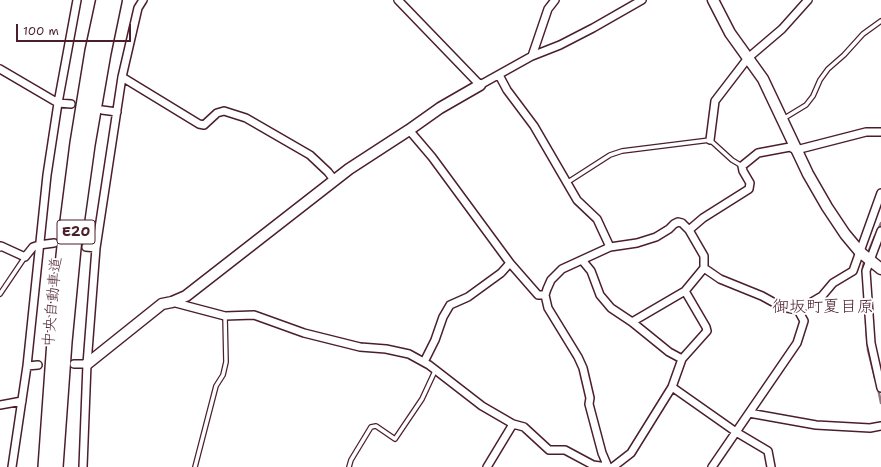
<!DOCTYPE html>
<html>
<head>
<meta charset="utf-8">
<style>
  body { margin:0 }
  #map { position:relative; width:881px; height:467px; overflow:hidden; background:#fff; font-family:"Shantell Sans",sans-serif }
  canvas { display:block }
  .scale { position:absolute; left:16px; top:24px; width:115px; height:18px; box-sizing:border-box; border:2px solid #4a1f2b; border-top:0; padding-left:5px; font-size:12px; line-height:14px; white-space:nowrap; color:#4a1f2b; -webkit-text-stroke:3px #fff; paint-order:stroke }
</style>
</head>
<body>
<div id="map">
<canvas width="881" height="467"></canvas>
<div class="scale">100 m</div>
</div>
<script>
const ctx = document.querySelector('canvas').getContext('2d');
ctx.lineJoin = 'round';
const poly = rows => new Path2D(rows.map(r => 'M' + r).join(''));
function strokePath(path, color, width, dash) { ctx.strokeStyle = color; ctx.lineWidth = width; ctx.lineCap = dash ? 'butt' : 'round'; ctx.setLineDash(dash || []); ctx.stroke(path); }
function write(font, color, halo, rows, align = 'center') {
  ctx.font = font + ' "Shantell Sans","Klee One",sans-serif'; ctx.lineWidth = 4; ctx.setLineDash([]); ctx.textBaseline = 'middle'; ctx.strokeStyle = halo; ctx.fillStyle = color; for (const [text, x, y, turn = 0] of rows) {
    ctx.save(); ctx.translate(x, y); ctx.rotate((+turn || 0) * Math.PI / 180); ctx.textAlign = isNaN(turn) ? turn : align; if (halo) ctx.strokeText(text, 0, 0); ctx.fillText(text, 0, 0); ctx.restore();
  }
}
strokePath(poly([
  [878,230,881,223],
  [867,255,875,236],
  [863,271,863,266,865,260],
  [866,322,868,350,875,378],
  [878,388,881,403]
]), '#91787e', 2.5);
const lane = poly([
  [783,119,806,105,813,96,820,80,828,69,844,55,863,34,881,21],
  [568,182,610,155,622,151,710,140,732,160,742,166],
  [0,294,25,257],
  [195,467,216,386,223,375,226,362,225,316],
  [349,467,351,460,371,427,376,426,395,439,422,399,435,371]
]);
const street = poly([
  [398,0,480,85,532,56,560,45,593,28,642,0],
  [532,56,548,9,555,0],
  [0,69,58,103,71,104],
  [499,75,507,90,534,126,577,200,597,219,610,247],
  [122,77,199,124,204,125,217,113,224,111,246,118,310,155,328,172,335,181],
  [102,110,117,112],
  [409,130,432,157,510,263,538,295,545,295],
  [710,140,715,101,748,58,782,29,808,0],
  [689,230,703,218,749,189,750,183,743,171,742,166,758,153,790,147,796,150,866,132,881,132],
  [881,231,866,271,871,343,881,388],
  [0,247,1,246,25,257,33,247,39,245,54,243],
  [86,247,96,248],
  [582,260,591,271,600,295,611,308,632,322,669,352,682,359],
  [172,302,225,316,254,315,304,333,360,347,386,349,409,354,429,365,482,406,513,424,524,427,549,450,565,450,593,465,607,467],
  [798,310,822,296,833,283,853,271,881,193],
  [632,322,685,291],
  [424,362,435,340,443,317,450,305,468,297,501,273,510,263],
  [74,364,87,364],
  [27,366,38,365],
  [672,387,736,432,768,451,771,467],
  [0,405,22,401],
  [749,413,816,425,870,428,881,426],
  [12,467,27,366,47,175,58,103,77,0],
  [83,467,87,364,96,248,122,77,138,8,143,0],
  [487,467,513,424],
  [608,467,602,453,589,404,590,398,583,368,578,357,548,308,545,295,547,289,551,280,562,269,610,247,637,243,656,237,669,229,674,224,678,222,682,223,689,230,704,256,704,268,720,279,762,296,782,307,798,310,804,321,797,343,712,467],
  [613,467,631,453,672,387,682,359,707,331,706,327,685,291,704,268]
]);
const secondary = poly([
  [713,0,730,33,763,79,808,174,827,207,845,234,860,252,881,269],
  [87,364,162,304,172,302,186,296,349,169,409,130,440,108,480,85]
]);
const highway = poly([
  [45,467,54,341,65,237,77,143,92,51,103,0],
  [56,467,65,342,75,238,88,145,104,53,115,0]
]);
strokePath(lane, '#4a1f2b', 6);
strokePath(street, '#4a1f2b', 10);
strokePath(secondary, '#4a1f2b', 13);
strokePath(highway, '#4a1f2b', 16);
strokePath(lane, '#fff', 3.5);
strokePath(street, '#fff', 7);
strokePath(secondary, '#fff', 10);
strokePath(highway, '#fff', 13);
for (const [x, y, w] of [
  [76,232,38]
]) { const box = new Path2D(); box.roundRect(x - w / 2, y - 12, w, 24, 3); ctx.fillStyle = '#fff'; ctx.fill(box); strokePath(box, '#4a1f2b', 1); }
write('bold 14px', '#4a1f2b', null, [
  ["E20",76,232]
]);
write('15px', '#4a1f2b', '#fff', [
  ["中央自動車道",53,302,-85]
]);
write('17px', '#4a1f2b', '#fff', [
  ["御坂町夏目原",823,308]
]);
</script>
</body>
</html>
